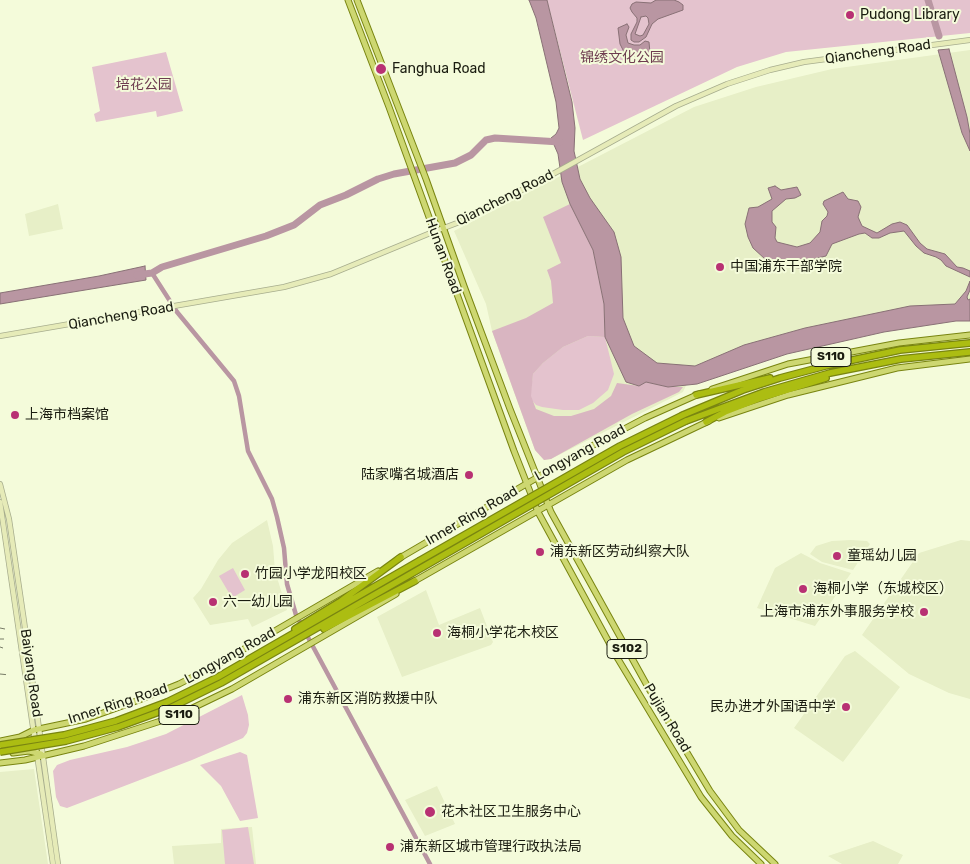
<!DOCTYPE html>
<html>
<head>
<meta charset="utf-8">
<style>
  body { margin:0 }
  canvas { display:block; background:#f4fbda }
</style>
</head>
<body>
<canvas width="970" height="864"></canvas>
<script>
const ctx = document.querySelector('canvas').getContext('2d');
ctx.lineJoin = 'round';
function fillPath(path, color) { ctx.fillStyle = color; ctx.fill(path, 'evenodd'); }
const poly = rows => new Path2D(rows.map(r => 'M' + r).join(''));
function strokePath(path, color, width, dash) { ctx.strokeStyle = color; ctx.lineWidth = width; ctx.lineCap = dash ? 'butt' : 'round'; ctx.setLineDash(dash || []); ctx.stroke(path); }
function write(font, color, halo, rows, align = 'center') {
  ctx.font = font + ' Rubik,"Noto Sans SC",sans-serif'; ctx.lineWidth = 4; ctx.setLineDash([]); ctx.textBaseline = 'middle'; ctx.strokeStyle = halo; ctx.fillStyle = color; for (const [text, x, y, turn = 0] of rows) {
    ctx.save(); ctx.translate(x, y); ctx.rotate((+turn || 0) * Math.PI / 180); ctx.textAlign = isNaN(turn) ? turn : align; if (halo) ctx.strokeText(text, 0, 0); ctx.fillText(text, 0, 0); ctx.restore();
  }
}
fillPath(poly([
  [970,50,970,303,805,328,744,346,695,366,683,392,551,459,544,460,535,450,492,331,486,304,454,231,694,107,756,87,832,69],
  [58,204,63,229,29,236,25,214],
  [267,520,273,546,275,571,287,610,252,627,248,619,210,625,193,598,201,589,218,560,232,543],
  [851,540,867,541,870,544,853,570,822,562,810,554,816,546,832,541],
  [961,540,970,541,970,699,949,693,909,674,862,635,919,553],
  [801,553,820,563,851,573,815,626,757,608,775,568],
  [426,590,439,625,480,608,493,642,491,645,402,677,377,617],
  [855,651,900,687,843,762,794,728,845,656],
  [34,769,48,864,0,864,0,772],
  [437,786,455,824,425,836,405,800],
  [252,827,256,864,174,864,172,846,221,843,221,829],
  [873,841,903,855,898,864,842,864,828,856]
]), '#e7efc7');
fillPath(poly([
  [547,0,970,0,970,33,786,52,737,67,583,140],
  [166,52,183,111,157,117,156,111,96,122,94,114,100,111,92,67],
  [588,336,605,337,614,374,608,390,593,403,579,410,563,410,542,407,536,405,530,398,533,374,543,363,563,347],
  [233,568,245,590,232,598,219,576],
  [242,695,248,715,249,725,247,733,243,738,192,760,67,808,60,806,56,797,53,771,57,765,70,760,127,747,166,734],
  [240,752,247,755,258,818,240,821,221,786,200,765],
  [248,827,254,864,225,864,222,830]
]), '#e4c3ce');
fillPath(poly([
  [570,204,593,250,604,304,605,337,588,336,563,347,543,363,533,374,531,396,536,409,554,416,571,416,594,409,611,396,617,383,639,386,646,382,668,387,683,387,679,392,632,414,551,459,544,460,535,450,492,331,526,318,553,303,551,281,547,270,561,263,543,217]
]), '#d9b5c1');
const water = poly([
  [529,0,547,0,572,102,575,128,574,151,580,179,590,198,614,232,621,257,623,318,634,346,657,363,695,366,744,345,805,328,910,306,955,304,966,291,970,281,970,290,967,297,968,300,970,299,970,321,956,321,884,332,787,354,697,384,668,387,646,382,639,386,626,382,605,337,604,304,593,250,570,204,562,182,558,154,551,138,556,134,559,128,556,102,536,18,529,0],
  [656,0,674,0,679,2,683,5,683,10,658,19,652,24,646,37,639,42,634,42,631,40,631,34,637,22,637,18,632,12,630,8,632,4,636,2,651,3,656,0],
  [641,17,646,16,648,18,649,24,643,35,640,36,635,34,641,17],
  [627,24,629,27,626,35,628,43,634,45,640,45,645,41,649,42,650,53,648,58,642,63,631,59,625,54,620,44,618,28,627,24],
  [949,49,967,117,970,134,970,151,962,133,938,50,949,49],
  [775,186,781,190,797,187,801,195,795,198,786,199,772,211,772,222,776,227,775,238,777,242,797,247,810,243,820,232,822,221,827,216,828,212,823,204,824,201,843,192,848,199,858,201,861,207,858,217,862,226,877,233,892,224,900,222,907,225,920,243,927,249,945,254,957,267,963,268,970,271,970,277,946,266,941,260,936,257,924,253,916,246,904,231,890,233,879,238,872,238,865,233,859,234,832,244,826,256,813,259,808,265,800,268,779,266,765,259,753,248,748,237,745,224,749,208,758,207,772,199,768,188,775,186],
  [145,266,146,280,0,304,0,293,99,276,145,266]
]);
fillPath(water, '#b996a2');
strokePath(water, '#897176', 1);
strokePath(poly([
  [152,273,177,312,234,381,239,396,248,451,272,499,277,517,284,548,287,584,296,615,430,864]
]), '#b996a2', 4.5);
strokePath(poly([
  [928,0,939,36],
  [137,275,152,273,162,267,266,236,294,225,320,205,346,195,378,179,394,174,455,163,471,155,486,140,495,138,560,142]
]), '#b996a2', 7);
const secondary = poly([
  [0,336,284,287,331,274,428,234,457,223,553,174,676,106,727,84,770,70,804,62,970,40],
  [0,484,9,519,24,621,58,864],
  [0,502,53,864]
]);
const primary = poly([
  [348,0,389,107,514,451,538,512,618,659,701,797,732,836,761,864],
  [357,0,426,179,464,286,510,409,551,512,649,689,710,791,739,830,775,864],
  [712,389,788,364,899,343,970,335],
  [719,418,788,395,897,368,970,359],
  [398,559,586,449,645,418,699,394],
  [413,582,627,460,709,421],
  [0,741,20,737,34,730,86,719,139,700,179,684,218,664,378,571],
  [13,753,29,751,41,754],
  [0,763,25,760,84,746,176,716,232,689,396,594]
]);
const highway = poly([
  [696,395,770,378],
  [683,415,743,390,780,378,829,365,900,350,970,343],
  [686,421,764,392,830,373,901,359,970,352],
  [706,422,725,412,761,398,826,378],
  [295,629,341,601,401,557],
  [324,629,415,581],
  [167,702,218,677,419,561],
  [170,708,221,683,423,567]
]);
strokePath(secondary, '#a7ad8e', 6);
strokePath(primary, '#798511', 7);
strokePath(highway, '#798511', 8);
strokePath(secondary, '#e6ebb8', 4.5);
strokePath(primary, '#cdd771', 5);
strokePath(highway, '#acbd12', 5.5);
strokePath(poly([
  [0,628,5,629],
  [0,639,4,639],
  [0,647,3,648],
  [0,674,10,675]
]), '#777b66', 1, [6, 6]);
const highwayBridge = poly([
  [419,561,620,446,683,415],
  [423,567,623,452,686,421],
  [0,745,64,735,116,721,167,702],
  [0,752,66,741,118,727,170,708]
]);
strokePath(highwayBridge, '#798511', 8, []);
strokePath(highwayBridge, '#acbd12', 5.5);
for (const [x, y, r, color] of [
  [850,15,5,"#b83173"],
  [381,69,6,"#b83173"],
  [720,267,5,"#b83173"],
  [15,415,5,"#b83173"],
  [469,475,5,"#b83173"],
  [540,552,5,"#b83173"],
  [837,556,5,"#b83173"],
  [245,574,5,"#b83173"],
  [803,589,5,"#b83173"],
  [213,602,5,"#b83173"],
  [924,612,5,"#b83173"],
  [437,633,5,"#b83173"],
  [288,699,5,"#b83173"],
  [846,707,5,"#b83173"],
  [430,812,6,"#b83173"],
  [390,847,5,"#b83173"]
]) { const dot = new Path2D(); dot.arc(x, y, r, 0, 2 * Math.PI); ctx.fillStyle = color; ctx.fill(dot); strokePath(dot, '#f4fbda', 2); }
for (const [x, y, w] of [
  [831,357,40],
  [627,649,40],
  [179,715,40]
]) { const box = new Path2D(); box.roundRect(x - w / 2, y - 9.5, w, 19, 4); ctx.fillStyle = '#f4fbda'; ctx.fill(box); strokePath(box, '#1a1c10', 1); }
write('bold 12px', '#1a1c10', null, [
  ["S110",831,357],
  ["S102",627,649],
  ["S110",179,715]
]);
write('14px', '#1a1c10', '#f4fbda', [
  ["Pudong Library",860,15],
  ["Fanghua Road",392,69],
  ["中国浦东干部学院",730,267],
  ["上海市档案馆",25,415],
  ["陆家嘴名城酒店",459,475,"right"],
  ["浦东新区劳动纠察大队",550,552],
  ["童瑶幼儿园",847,556],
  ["竹园小学龙阳校区",255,574],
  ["海桐小学（东城校区）",813,589],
  ["六一幼儿园",223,602],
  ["上海市浦东外事服务学校",914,612,"right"],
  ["海桐小学花木校区",447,633],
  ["浦东新区消防救援中队",298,699],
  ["民办进才外国语中学",836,707,"right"],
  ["花木社区卫生服务中心",441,812],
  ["浦东新区城市管理行政执法局",400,847]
], 'left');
write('14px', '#1a1c10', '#f4fbda', [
  ["Qiancheng Road",878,52,-8],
  ["Qiancheng Road",505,198,-27],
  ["Hunan Road",443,256,70],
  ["Qiancheng Road",121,316,-10],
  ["Longyang Road",580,453,-29],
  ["Inner Ring Road",472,516,-30],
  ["Longyang Road",230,656,-29],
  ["Baiyang Road",31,673,82],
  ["Inner Ring Road",118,704,-18],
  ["Pujian Road",667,718,59]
]);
write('14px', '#6e3c50', '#f4fbda', [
  ["锦绣文化公园",622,58],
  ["培花公园",144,85]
]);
</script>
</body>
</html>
